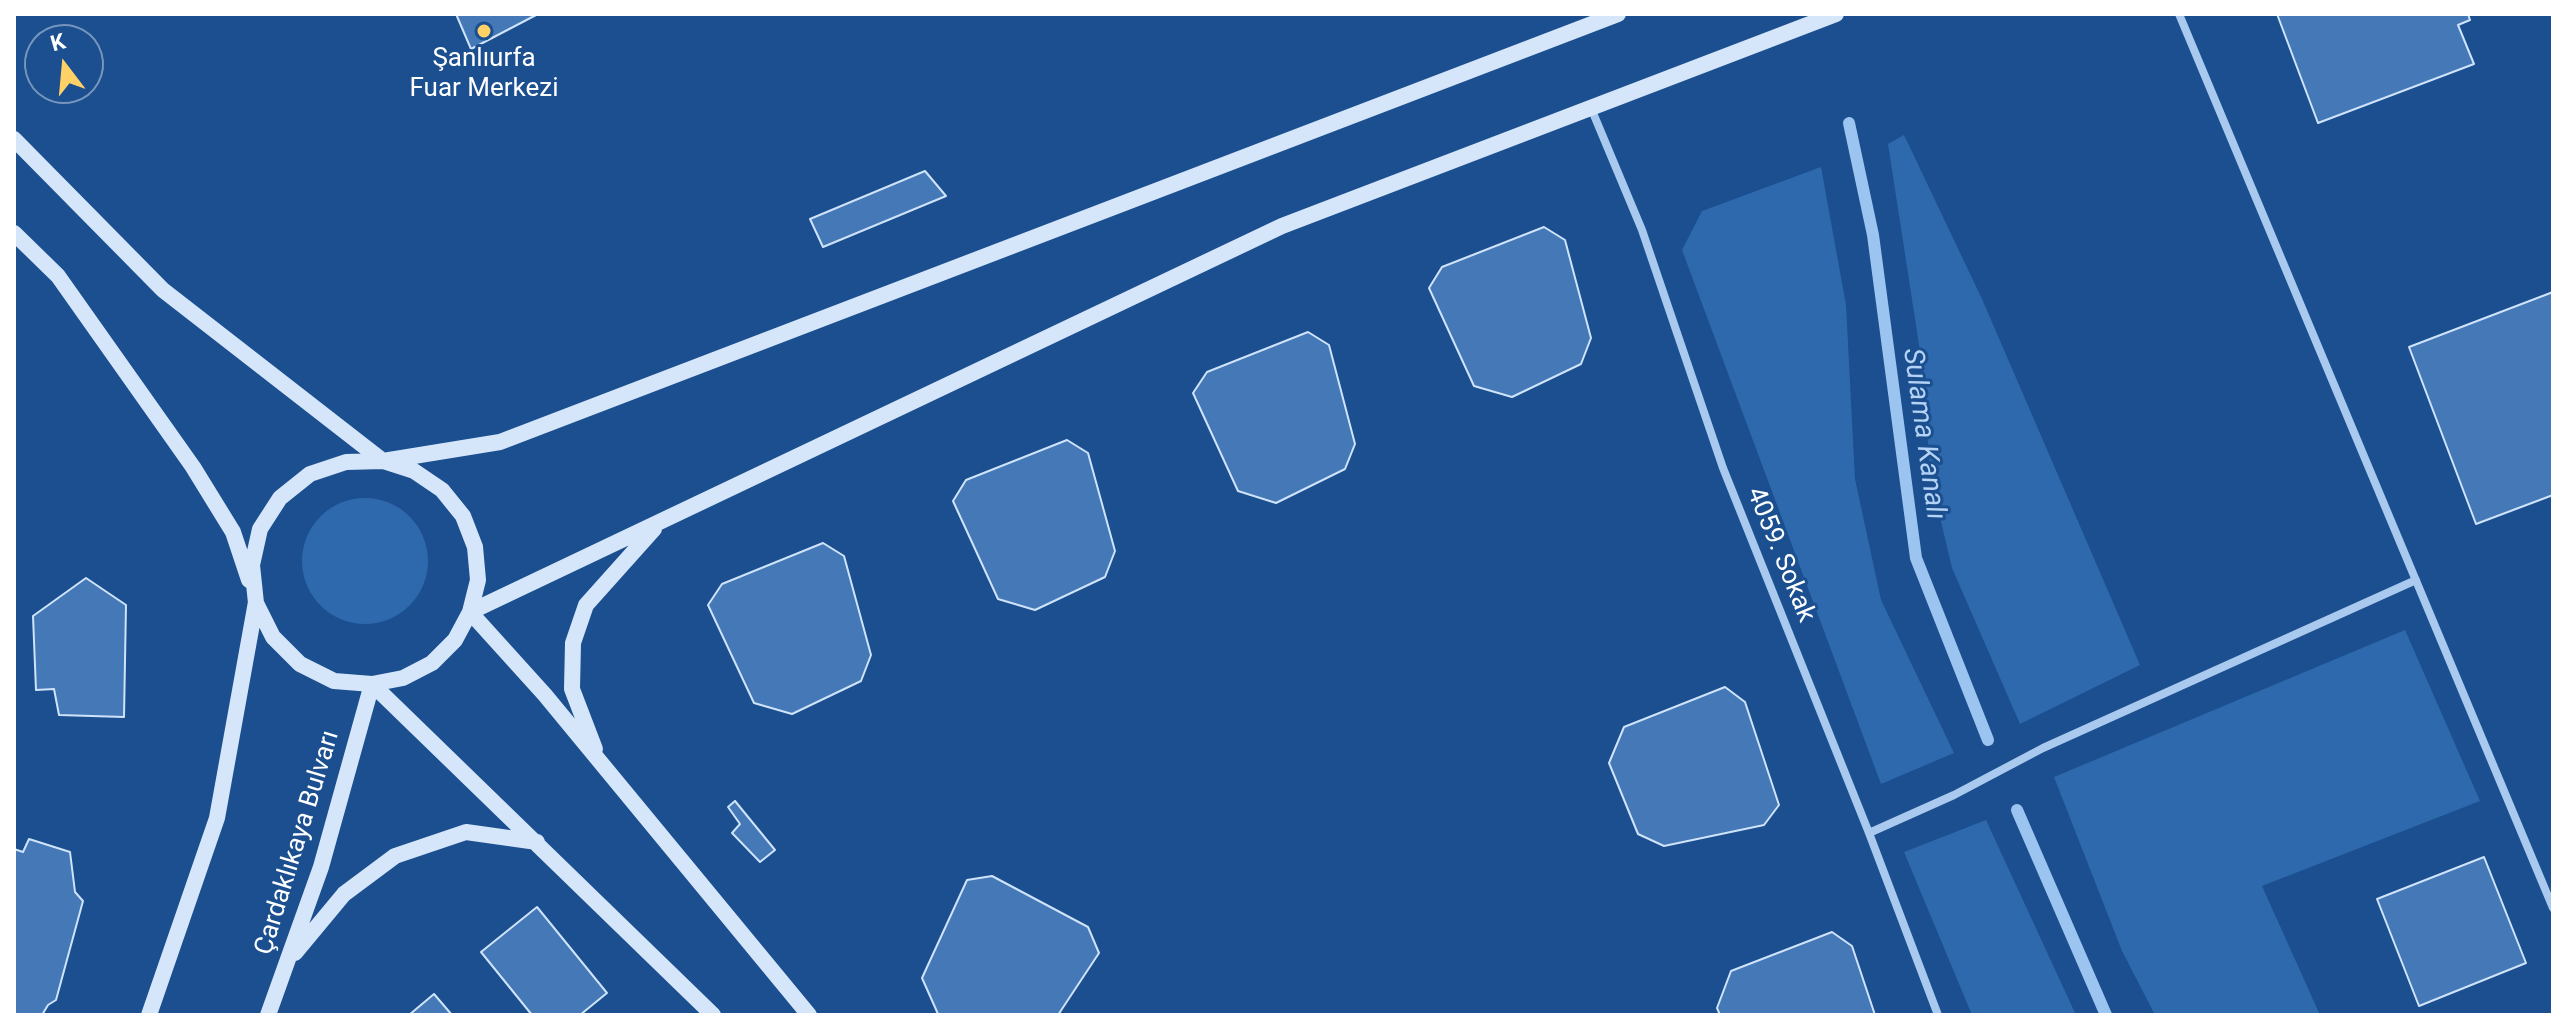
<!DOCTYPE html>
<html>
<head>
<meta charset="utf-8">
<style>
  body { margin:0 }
  #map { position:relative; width:2567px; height:1029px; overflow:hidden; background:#1b4f8f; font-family:Roboto,sans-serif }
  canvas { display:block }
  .frame { position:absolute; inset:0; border:16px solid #fff; pointer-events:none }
  .north { position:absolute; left:24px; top:24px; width:80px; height:80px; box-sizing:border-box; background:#1b4f8f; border:2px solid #7695bc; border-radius:50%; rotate:344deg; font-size:22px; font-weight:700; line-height:32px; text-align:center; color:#fff }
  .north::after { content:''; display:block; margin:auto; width:28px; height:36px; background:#ffd166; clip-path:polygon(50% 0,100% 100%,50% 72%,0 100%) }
</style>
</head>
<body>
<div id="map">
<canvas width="2567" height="1029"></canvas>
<div class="frame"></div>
<div class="north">K</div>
</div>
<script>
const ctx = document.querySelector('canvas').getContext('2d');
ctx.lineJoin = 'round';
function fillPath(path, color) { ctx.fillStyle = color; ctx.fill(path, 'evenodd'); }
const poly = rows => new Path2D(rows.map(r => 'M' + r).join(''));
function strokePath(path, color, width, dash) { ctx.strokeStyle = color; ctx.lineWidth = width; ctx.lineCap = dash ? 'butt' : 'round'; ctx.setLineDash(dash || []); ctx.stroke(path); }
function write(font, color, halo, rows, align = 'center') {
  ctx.font = font + ' Roboto,sans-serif'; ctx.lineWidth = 6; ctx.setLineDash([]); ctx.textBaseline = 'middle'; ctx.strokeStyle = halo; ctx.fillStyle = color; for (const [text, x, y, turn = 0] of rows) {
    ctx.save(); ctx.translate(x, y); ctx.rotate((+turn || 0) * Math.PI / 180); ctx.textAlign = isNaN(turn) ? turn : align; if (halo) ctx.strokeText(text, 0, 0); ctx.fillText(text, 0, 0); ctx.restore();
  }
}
fillPath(poly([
  [1904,135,1982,299,2140,665,2020,724,1952,568,1930,475,1924,377,1888,144],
  [1821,167,1846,305,1855,479,1881,600,1954,753,1881,784,1682,250,1702,211],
  '302 561a63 63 0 1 1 126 0a63 63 0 1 1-126 0Z',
  [2405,630,2480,801,2262,886,2320,1015,2155,1015,2122,951,2054,777],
  [1986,820,2076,1015,1972,1015,1904,852]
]), '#2e69ad');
strokePath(poly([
  [1849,123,1873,235,1916,558,1988,740],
  [2017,810,2106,1015]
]), '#9cc4f0', 12);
const building = poly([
  [456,14,538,14,471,49,456,14],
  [2277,14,2468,14,2470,20,2458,25,2474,64,2318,123,2277,14],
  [925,171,946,196,823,247,810,219,925,171],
  [1544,227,1565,240,1591,338,1581,364,1512,397,1474,386,1429,288,1442,267,1544,227],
  [2553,292,2553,495,2476,524,2409,347,2553,292],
  [1308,332,1329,345,1355,444,1345,469,1276,503,1238,491,1193,393,1207,372,1308,332],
  [1067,440,1088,453,1115,551,1105,577,1035,610,998,599,953,501,966,480,1067,440],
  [823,543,844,556,871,655,861,681,792,714,754,703,708,605,722,584,823,543],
  [86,578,126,605,124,717,59,715,54,689,36,690,33,616,86,578],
  [1725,687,1745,702,1779,805,1764,825,1664,846,1638,834,1609,763,1624,727,1725,687],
  [735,801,775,850,760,862,732,833,740,824,728,807,735,801],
  [29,839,70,852,75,892,83,901,56,1000,48,1005,42,1015,14,1015,14,849,23,852,29,839],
  [2484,857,2526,963,2419,1006,2377,899,2484,857],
  [992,876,1088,927,1099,953,1058,1015,938,1014,922,978,967,880,992,876],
  [537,907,607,993,580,1015,532,1015,481,952,537,907],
  [1832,932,1852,946,1875,1015,1720,1015,1717,1008,1731,971,1832,932],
  [434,994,452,1015,409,1015,434,994]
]);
fillPath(building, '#4478b7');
strokePath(building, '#cfe3fa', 2);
strokePath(poly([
  [2179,14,2553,908],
  [1591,108,1642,230,1723,468,1869,833,1938,1015],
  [1869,833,1954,795,2043,748,2416,580]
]), '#a9c9ee', 8);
strokePath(poly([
  [14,139,163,290,383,461,500,442,1618,14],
  [14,233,58,276,193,467,233,532,249,580],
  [470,612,478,580,475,547,463,516,442,490,414,471,383,461,346,462,310,474,280,498,260,529,252,565,256,603,273,637,300,664,334,681,372,684,403,678,432,663,455,640,470,612,1282,226,1836,14],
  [470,612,545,695,809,1015],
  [595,749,572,689,573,643,586,605,654,529],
  [295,953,344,894,395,856,466,832,537,842],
  [149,1015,217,818,256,602],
  [268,1015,321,867,372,684,713,1015]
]), '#d6e6fa', 16);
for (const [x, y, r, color] of [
  [484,31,8,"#ffd166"]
]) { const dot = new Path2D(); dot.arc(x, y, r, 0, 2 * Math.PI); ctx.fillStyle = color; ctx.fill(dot); strokePath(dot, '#1b4f8f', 3); }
write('26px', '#fff', '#1b4f8f', [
  ["Şanlıurfa",484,59],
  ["Fuar Merkezi",484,89]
]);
write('26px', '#fff', '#1b4f8f', [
  ["4059. Sokak",1780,555,68],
  ["Çardaklıkaya Bulvarı",298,843,-73]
]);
write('italic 28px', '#b5d3f5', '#1b4f8f', [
  ["Sulama Kanalı",1923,434,82]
]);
</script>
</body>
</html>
